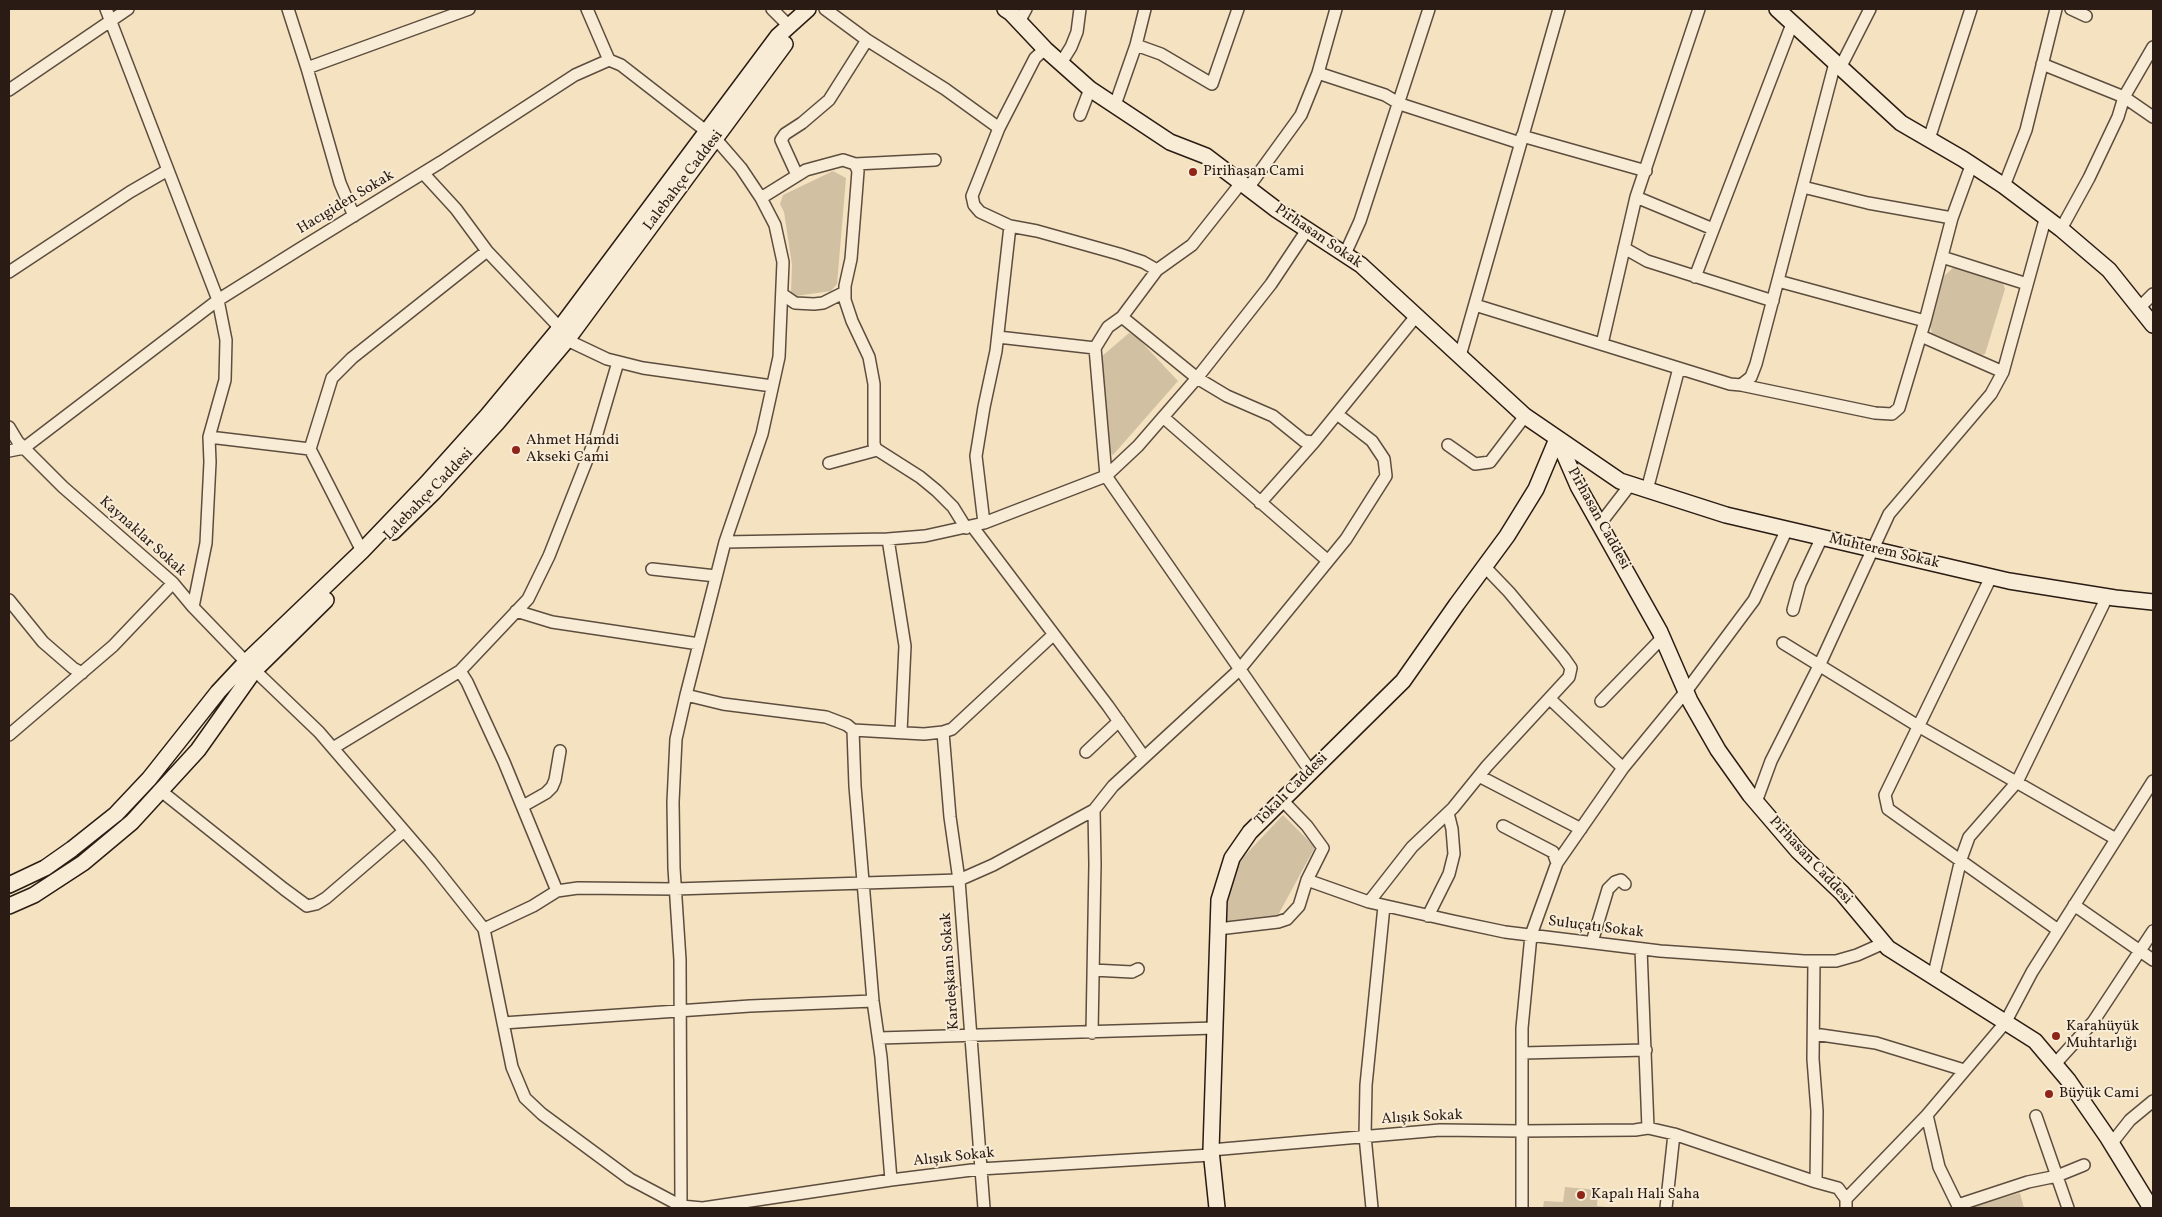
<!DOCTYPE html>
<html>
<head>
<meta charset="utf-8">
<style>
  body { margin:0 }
  #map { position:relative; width:2162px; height:1217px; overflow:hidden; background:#f5e2c0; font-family:Vollkorn,serif }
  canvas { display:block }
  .frame { position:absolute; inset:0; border:10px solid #2a1b14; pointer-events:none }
</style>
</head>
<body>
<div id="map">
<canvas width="2162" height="1217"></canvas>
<div class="frame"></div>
</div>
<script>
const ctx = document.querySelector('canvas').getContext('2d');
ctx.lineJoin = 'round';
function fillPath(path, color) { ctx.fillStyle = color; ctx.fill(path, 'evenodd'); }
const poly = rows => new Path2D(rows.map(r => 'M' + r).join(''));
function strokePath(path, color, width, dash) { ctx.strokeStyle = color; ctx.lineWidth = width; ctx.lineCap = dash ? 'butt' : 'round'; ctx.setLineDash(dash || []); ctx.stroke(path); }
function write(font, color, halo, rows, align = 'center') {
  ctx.font = font + ' Vollkorn,serif'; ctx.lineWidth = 4; ctx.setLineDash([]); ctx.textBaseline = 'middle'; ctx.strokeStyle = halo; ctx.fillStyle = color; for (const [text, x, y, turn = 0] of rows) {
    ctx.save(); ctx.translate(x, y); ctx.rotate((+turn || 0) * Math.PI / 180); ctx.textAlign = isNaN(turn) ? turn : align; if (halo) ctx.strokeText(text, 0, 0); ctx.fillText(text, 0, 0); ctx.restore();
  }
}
fillPath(poly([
  [833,171,846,178,837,284,831,291,796,296,791,292,792,265,784,212,780,204,783,195],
  [1954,267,2003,283,2005,289,1985,354,1981,355,1932,333,1930,326,1944,276],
  [1129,333,1135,335,1178,381,1113,455,1107,450,1101,357],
  [1283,815,1315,847,1277,917,1225,922,1225,896,1234,867],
  [1565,1187,1598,1190,1597,1206,1616,1208,1543,1208,1544,1201,1563,1202],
  [2020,1193,2024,1208,1968,1208]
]), '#d2c0a3');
const street = poly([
  [106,9,218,300,226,340,225,380,209,437,210,462,206,543,193,607],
  [288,9,307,68,469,9],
  [587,9,609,60],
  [772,9,790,27],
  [825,9,867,40,945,89,999,128],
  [1699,9,1636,197,1713,229],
  [2071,9,2086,16],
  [1019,22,1026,9],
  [1136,45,1161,54,1212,84,1238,9],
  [1045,49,1035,58,999,128,972,196,974,205,980,212,1010,226,1037,231,1119,254,1143,262,1157,270],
  [1061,63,1071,47,1077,32,1080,9],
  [2042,64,2124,97,2153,117],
  [307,68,340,183,354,216],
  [1840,68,1870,9],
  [1318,73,1385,95,1400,104,1520,143],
  [9,90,128,9],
  [1115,105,1136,45,1145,9],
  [1080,115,1090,89],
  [1522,136,1646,171],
  [1929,139,1971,9],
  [855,164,935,160],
  [423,173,456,209,487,251,560,328],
  [797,175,781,140,785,134,802,123,829,100,867,40],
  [1241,183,1192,245,1157,270,1122,317,1108,327,1095,348,1106,476,1311,772],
  [2004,186,2026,130,2056,9],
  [1803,187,1868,203,1952,218],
  [1248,188,1301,115,1318,73,1336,9],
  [761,198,806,170,843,160,855,164,858,171,856,197,851,259,845,286,845,300,852,321,869,357,874,384,874,444,876,449,920,477,937,491,953,507,966,528],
  [2061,229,2089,178,2118,117,2124,97,2153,47],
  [1624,248,1647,261,1773,301],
  [1345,254,1360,221,1429,9],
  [1942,257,2027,284],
  [9,272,130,192,168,170],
  [1695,277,1792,24],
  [1778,281,1925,321],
  [782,294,795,303,814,304,823,303,845,292],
  [1475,305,1730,384,1741,385,1751,377,1756,364,1835,63],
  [2139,308,2153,294],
  [1122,317,1197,378,1227,396,1273,416,1304,441,1314,442,1417,315],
  [1921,336,2003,372],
  [998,337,1095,348],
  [567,340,607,359,643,368,772,386],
  [1602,344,1636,197],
  [1460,356,1559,9],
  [1741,385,1875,413,1892,414,1899,408,1925,321,1952,218,1971,166],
  [1163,417,1328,561],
  [9,427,18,442,63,487,173,583,193,607,246,662,319,732,430,861,484,929,512,1067,525,1098,542,1114,630,1179,681,1206,702,1208],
  [209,437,310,449,332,378,352,358,487,251],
  [1448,445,1475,464,1490,462,1525,416],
  [310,449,362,551],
  [9,451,24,448,218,300,298,250,441,162,575,75,609,60,621,65,715,138,741,168,761,198,775,225,783,262,779,357,762,434,725,542,686,695],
  [829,463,877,450],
  [1647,490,1679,368],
  [1260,503,1314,442],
  [984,523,976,456,984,407,996,351,1010,226],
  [1600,524,1630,485],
  [972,526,1108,706,1144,757],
  [888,539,905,646,901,732],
  [725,542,888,539,925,536,984,523,1106,476,1138,446,1197,378,1271,284,1307,230],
  [652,569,716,576],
  [1991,577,1885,795,1888,809,2058,930],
  [9,600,43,642,73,668,82,673],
  [1793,610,1800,584,1822,537],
  [516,611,552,622,699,644],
  [1783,643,1918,726,2116,839],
  [1550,699,1623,768,1557,863],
  [1601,701,1662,638],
  [853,730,924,734,943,732,952,729,1053,635],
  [943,732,950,817,959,880,984,1208],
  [9,735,113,646,173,583],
  [333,748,460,671],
  [1086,752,1119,721],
  [1623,768,1687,690,1754,600,1787,529],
  [1479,776,1581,829],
  [161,791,284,889,307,906,316,904,326,898,404,831],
  [1756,802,1771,761,1819,666,1889,514,1991,394,2003,372,2046,216],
  [523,806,546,793,552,787,555,780,560,751],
  [1503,826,1553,852,1557,863,1531,935,1522,1028,1522,1208],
  [1307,880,1369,902,1453,921,1505,932,1660,951,1804,961,1836,961,1857,955,1884,943],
  [557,891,504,762,467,682,460,671,528,599,549,556,596,437,618,362],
  [1369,902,1412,847,1453,808,1487,766,1569,677,1571,668,1564,658,1509,592,1485,567],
  [2074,905,2153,960],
  [1428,916,1449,874,1454,854,1452,829,1448,813],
  [484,929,533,906,557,891,578,888,675,889,959,880,993,865,1094,810],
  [1218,929,1278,922,1287,919,1299,906,1307,880,1323,848,1307,826,1282,800],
  [1592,942,1608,889,1615,882,1621,880,1625,884],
  [1641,949,1648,1128],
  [1814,961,1813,1059,1817,1111,1816,1182],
  [1093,970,1132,972,1138,969],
  [1933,978,1961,859,1969,837,2017,782,2107,597],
  [503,1023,750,1006,873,1001],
  [1092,1033,1095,864,1094,810,1113,786,1239,670,1346,539,1386,476,1384,459,1372,441,1337,414],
  [1814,1034,1876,1043,1964,1070],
  [879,1038,1215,1028],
  [1522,1053,1646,1050],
  [2054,1065,2093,1022,2153,931],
  [1927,1115,1939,1167,1959,1208],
  [2036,1116,2068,1208],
  [2111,1144,2130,1120,2153,1101],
  [1211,1150,1440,1130,1521,1131,1635,1130,1648,1128,1674,1134,1816,1182,1838,1188,1846,1199,1846,1208],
  [1846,1199,1927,1115,2005,1023,2032,972,2153,781],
  [1958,1205,2028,1182,2057,1176,2084,1165],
  [681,1208,680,960,674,868,673,802,676,739,686,695,723,704,826,717,847,725,853,730,855,786,873,1001,881,1057,891,1180],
  [703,1208,891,1180,980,1169,1211,1155],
  [1372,1208,1365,1136,1366,1085,1384,906],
  [1666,1208,1674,1134]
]);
const secondary = poly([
  [1005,9,1011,13,1045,49,1090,89,1170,142,1206,156,1277,210,1361,265,1525,416,1620,481,1726,515,2009,581,2115,598,2153,602],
  [1777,9,1901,123,1963,159,2004,186,2061,229,2109,270,2153,325],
  [1558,440,1578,486,1660,632,1690,701,1718,750,1750,795,1798,851,1842,893,1888,948,2035,1041,2068,1080,2108,1138,2151,1208],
  [393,532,434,492,497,423,567,340,785,44],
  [9,885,45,868,72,849,116,814,149,779,218,692,246,662,362,551,426,484,487,416,560,328,778,36,808,9],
  [9,906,34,895,83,863,132,822,198,750,254,671,326,600],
  [1217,1208,1211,1150,1219,900,1232,858,1250,832,1403,681,1457,604,1507,536,1536,489,1557,439]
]);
strokePath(street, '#5d4d3f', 14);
strokePath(secondary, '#2a1b14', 18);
strokePath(street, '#f8ecd6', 11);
strokePath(secondary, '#f8ecd6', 15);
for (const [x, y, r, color] of [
  [1193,172,5,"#8f2418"],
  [516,450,5,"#8f2418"],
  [2056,1036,5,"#8f2418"],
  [2049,1094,5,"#8f2418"],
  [1581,1195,5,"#8f2418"]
]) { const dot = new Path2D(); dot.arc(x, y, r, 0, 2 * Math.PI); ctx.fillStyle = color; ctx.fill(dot); strokePath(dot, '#f8ecd6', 2); }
write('15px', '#2a1b14', '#f8ecd6', [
  ["Pirihasan Cami",1203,172],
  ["Ahmet Hamdi",526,441],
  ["Akseki Cami",526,458],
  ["Karahüyük",2066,1027],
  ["Muhtarlığı",2066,1044],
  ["Büyük Cami",2059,1094],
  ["Kapalı Halı Saha",1591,1195]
], 'left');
write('15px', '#2a1b14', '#f8ecd6', [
  ["Lalebahçe Caddesi",684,181,-53],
  ["Hacıgiden Sokak",346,203,-31],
  ["Pirhasan Sokak",1318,237,34],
  ["Lalebahçe Caddesi",429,495,-46],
  ["Pirhasan Caddesi",1598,519,61],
  ["Kaynaklar Sokak",142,537,42],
  ["Muhterem Sokak",1884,552,13],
  ["Tokalı Caddesi",1292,790,-45],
  ["Pirhasan Caddesi",1810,861,47],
  ["Suluçatı Sokak",1596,928,7],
  ["Kardeşkanı Sokak",951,971,-94],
  ["Alışık Sokak",1422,1118,-3],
  ["Alışık Sokak",954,1158,-6]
]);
</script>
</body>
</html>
